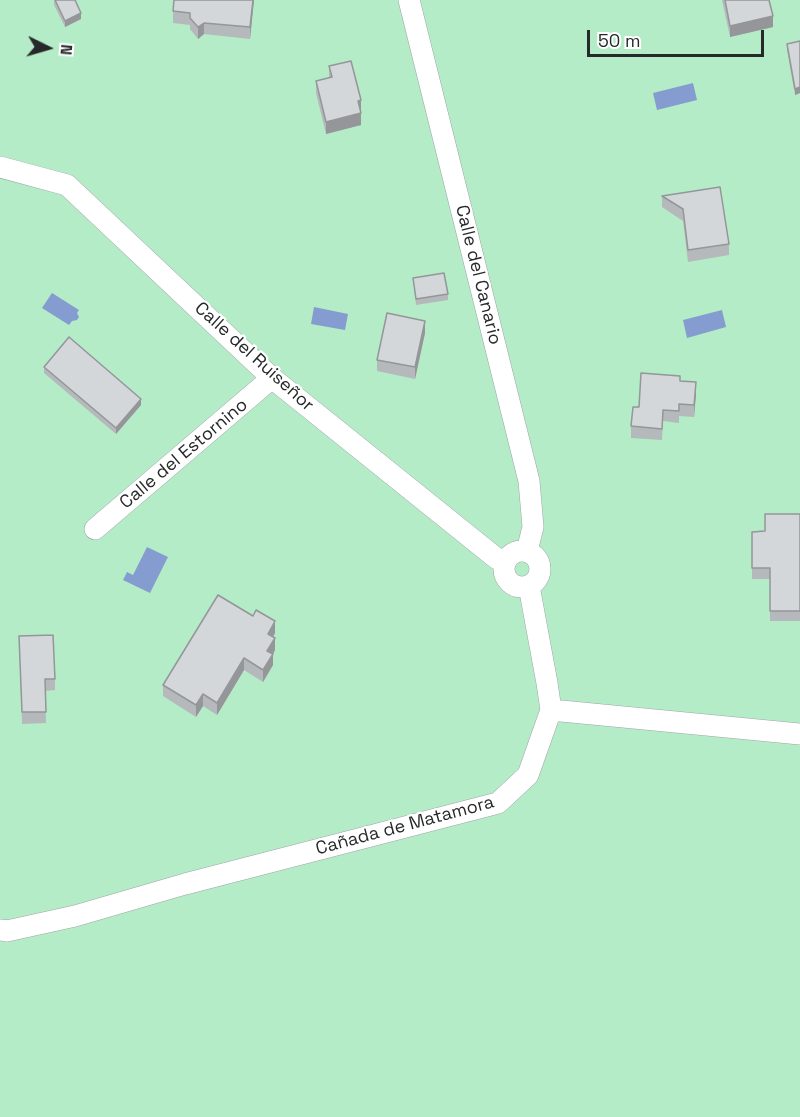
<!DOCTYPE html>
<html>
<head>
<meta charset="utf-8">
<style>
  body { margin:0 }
  #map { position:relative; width:800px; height:1117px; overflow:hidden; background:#f6fcfd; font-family:"Space Grotesk",sans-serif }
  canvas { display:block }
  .north { position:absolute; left:18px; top:18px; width:60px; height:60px; -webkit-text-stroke:4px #fff; paint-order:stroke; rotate:95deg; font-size:16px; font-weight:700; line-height:24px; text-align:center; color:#262829 }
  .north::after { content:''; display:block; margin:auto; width:21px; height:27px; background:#262829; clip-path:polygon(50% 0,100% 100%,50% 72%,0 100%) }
  .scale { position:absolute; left:587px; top:30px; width:177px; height:27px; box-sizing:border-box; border:3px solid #262829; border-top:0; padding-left:8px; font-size:18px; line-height:21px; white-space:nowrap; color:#262829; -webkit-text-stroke:4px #fff; paint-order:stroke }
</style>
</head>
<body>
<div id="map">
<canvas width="800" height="1117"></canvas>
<div class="north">N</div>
<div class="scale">50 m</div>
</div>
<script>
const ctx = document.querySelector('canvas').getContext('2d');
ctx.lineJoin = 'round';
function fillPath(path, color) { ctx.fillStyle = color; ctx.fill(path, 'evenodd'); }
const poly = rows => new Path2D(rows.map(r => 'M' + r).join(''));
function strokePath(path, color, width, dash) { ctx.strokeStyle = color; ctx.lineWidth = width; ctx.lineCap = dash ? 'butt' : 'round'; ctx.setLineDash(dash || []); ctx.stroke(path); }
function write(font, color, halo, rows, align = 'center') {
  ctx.font = font + ' "Space Grotesk",sans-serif'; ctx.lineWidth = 4.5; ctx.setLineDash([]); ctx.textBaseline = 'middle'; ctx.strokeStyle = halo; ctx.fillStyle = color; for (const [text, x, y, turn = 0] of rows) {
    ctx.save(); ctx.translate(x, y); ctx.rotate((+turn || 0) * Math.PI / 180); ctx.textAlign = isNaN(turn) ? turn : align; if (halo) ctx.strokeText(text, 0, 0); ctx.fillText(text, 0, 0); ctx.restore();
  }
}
fillPath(poly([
  [0,0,800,0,800,1117,0,1117]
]), '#b4ecc8');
fillPath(poly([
  [693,83,697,100,657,110,653,93],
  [52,293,79,310,77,313,79,317,77,320,72,321,69,325,42,308],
  [314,307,348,314,345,330,311,324],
  [722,310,726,327,687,338,683,320],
  [147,547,168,557,150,593,123,580,127,572,133,575]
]), '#849ccf');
const street = poly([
  [409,0,529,481,533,527,527,551],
  [0,167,67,185,272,378,496,558,504,562],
  [95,529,272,378],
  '504 569a18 18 0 1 1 36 0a18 18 0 1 1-36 0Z',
  [551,710,800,734],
  [0,930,7,931,75,916,185,884,498,803,528,775,551,710,547,683,529,586]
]);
strokePath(street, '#a0a5a6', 22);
strokePath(street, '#fff', 21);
fillPath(poly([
  [54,0,75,0,81,19,65,27,54,5],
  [254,0,250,39,204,34,198,39,190,29,190,25,173,23,173,11],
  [722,0,769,0,773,27,730,37],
  [800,41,800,93,795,95,787,50,787,44],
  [329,66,361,111,361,125,326,134,316,93,316,81,329,78],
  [720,187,729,244,729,255,688,262,683,221,662,207,662,196],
  [413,278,448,294,448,300,416,305],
  [425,333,415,379,377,371,377,360],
  [44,367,141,405,116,434,44,373],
  [680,381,696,394,694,417,679,416,679,423,663,421,662,440,631,438,631,426,639,407],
  [800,514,800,621,770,621,770,579,752,579,752,532,765,531],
  [275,633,273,637,275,650,273,654,273,665,263,682,244,670,217,715,203,706,196,717,163,696,163,685],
  [19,636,55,679,55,690,45,691,46,723,22,724]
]), '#b5b9bb');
fillPath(poly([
  [253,0,254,0,250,39,250,27],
  [81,13,81,19,65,27,65,21],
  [773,16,773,27,730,37,730,26],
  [204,23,204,34,198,39,198,27],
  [800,87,800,93,795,95,795,89],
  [361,100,361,111,358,112,358,101],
  [361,113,361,125,326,134,326,122],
  [425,321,425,333,415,379,415,367],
  [696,382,696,394,694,417,694,405],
  [141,399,141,405,116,434,116,428],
  [275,621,275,633,268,645,268,634],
  [275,638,275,650,273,654,273,665,263,682,263,670,267,651],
  [244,658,244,670,217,715,217,703],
  [203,694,203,706,196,717,196,705]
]), '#949699');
const building = poly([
  [55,0,75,0,81,13,65,21,55,0],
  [174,0,253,0,250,27,204,23,198,27,190,18,190,13,173,11,174,0],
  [725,0,769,0,773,16,730,26,725,0],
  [800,41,800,87,795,89,787,44,800,41],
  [351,61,361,100,358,101,361,113,326,122,316,81,332,77,329,66,351,61],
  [720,187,729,244,688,250,683,209,662,196,720,187],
  [444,273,448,294,416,299,413,278,444,273],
  [387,313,425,321,415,367,377,360,387,313],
  [69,337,141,399,116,428,44,367,69,337],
  [641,373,680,376,680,381,696,382,694,405,679,404,679,411,663,410,662,429,631,426,633,407,639,407,641,373],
  [765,514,800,514,800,611,770,611,770,568,752,568,752,532,765,531,765,514],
  [218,595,253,616,256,610,275,621,268,634,275,638,267,651,273,654,263,670,244,658,217,703,203,694,196,705,163,685,218,595],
  [53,635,55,679,45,679,46,712,22,712,19,636,53,635]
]);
fillPath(building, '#d3d7da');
strokePath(building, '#949699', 1.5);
write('18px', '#262829', '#fff', [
  ["Calle del Canario",478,275,76],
  ["Calle del Ruiseñor",254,357,42],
  ["Calle del Estornino",184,454,-40],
  ["Cañada de Matamora",405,826,-15]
]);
</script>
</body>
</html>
